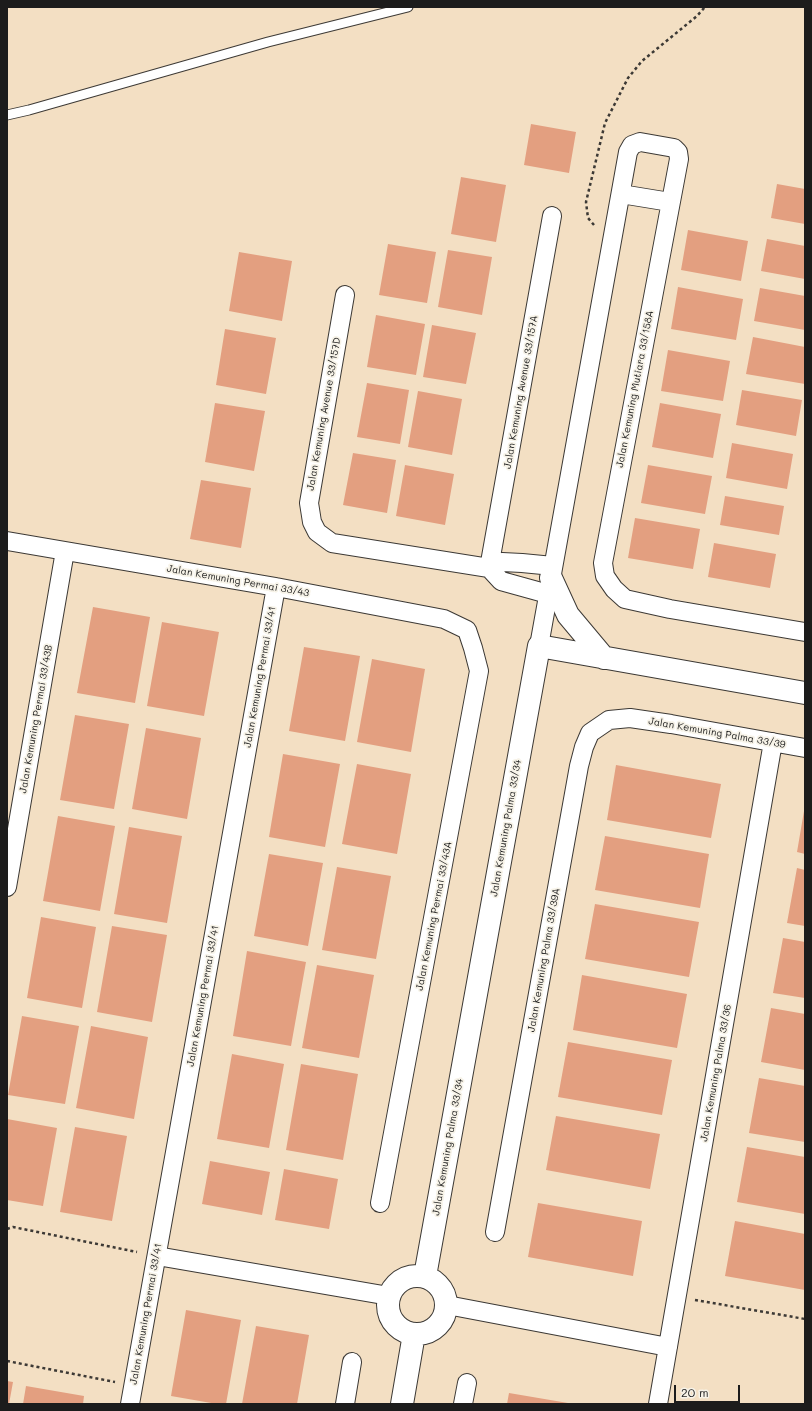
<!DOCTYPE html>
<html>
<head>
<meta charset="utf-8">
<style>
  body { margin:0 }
  #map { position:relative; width:812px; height:1411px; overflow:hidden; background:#f3dfc3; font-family:Mali,sans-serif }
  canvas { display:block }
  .frame { position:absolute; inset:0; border:8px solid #1c1c1c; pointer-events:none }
  .scale { position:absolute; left:674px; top:1385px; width:66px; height:18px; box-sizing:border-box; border:2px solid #1c1c1c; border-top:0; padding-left:5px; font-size:12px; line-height:14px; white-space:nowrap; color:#1c1c1c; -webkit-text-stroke:3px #f7f3e8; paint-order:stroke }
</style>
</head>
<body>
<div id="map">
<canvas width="812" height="1411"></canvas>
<div class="frame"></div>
<div class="scale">20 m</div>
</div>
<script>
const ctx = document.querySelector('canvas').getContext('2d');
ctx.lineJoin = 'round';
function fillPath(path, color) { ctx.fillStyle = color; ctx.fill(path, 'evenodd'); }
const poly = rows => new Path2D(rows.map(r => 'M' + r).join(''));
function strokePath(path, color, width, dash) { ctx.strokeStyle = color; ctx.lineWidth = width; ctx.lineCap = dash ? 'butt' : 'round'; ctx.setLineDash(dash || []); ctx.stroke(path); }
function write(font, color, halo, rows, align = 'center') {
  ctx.font = font + ' Mali,sans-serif'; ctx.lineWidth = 3.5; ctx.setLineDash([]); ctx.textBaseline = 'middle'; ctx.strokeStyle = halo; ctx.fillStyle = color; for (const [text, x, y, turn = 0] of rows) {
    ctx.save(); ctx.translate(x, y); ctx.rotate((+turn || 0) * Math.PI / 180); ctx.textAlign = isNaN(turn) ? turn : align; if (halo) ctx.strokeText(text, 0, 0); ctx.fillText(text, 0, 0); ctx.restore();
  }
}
fillPath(poly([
  [531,124,576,132,569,173,524,165],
  [461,177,506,185,496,242,451,234],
  [777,184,805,189,805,224,771,218],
  [688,230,748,241,741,281,681,270],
  [767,239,805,246,805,279,761,271],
  [388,244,436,252,427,303,379,295],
  [448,250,492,257,482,315,438,307],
  [239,252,292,261,282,321,229,311],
  [678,287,743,299,736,340,671,329],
  [760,288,805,296,805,330,754,321],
  [376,315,425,324,416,375,367,367],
  [432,325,476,333,466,384,423,377],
  [225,329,276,338,266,394,216,385],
  [753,337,805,347,805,384,746,374],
  [668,350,730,361,723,401,661,391],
  [367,383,409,390,400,444,357,437],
  [742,390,802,400,796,436,736,425],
  [418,391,462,399,452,455,408,447],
  [215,403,265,411,254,471,205,462],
  [660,403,721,414,713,458,652,447],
  [732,443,793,454,787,489,726,478],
  [353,453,396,460,387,513,343,505],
  [405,465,454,474,445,525,396,516],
  [648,465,712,476,705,514,641,503],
  [201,480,251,488,241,548,190,539],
  [725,496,784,506,779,535,720,525],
  [635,518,700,529,693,569,628,558],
  [714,543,776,554,770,588,708,577],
  [93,607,150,617,135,703,77,693],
  [162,622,219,632,204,716,147,706],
  [304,647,360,656,345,741,289,731],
  [372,659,425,669,411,752,357,742],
  [75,715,129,724,114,809,60,800],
  [146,728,201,738,187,819,132,809],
  [283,754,340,764,325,847,269,837],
  [357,764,411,774,397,854,342,844],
  [616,765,721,784,711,838,607,820],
  [804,811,805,811,805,854,797,852],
  [58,816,115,826,100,911,43,901],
  [129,827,182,836,167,923,114,914],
  [605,836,709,854,700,908,595,890],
  [269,854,323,863,308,946,254,936],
  [337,867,391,876,376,959,322,950],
  [797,868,805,870,805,926,787,923],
  [595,904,699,922,689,977,585,959],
  [41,917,96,927,82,1008,27,998],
  [112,926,167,935,152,1022,97,1012],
  [783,938,805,942,805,998,773,993],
  [247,951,306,962,291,1046,233,1036],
  [317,965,374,975,359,1058,302,1048],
  [582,975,687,994,677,1048,573,1030],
  [771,1008,805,1014,805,1070,761,1062],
  [22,1016,79,1026,65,1104,8,1095],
  [91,1026,148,1037,134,1119,76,1108],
  [568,1042,672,1060,662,1115,558,1097],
  [232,1054,284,1064,269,1148,217,1139],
  [301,1064,358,1074,343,1160,286,1150],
  [759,1078,805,1086,805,1142,749,1133],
  [556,1116,660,1134,650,1189,546,1170],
  [7,1119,57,1128,43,1206,7,1200],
  [75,1127,127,1136,112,1221,60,1212],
  [747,1147,805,1157,805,1214,737,1202],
  [210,1161,270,1172,262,1215,202,1204],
  [284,1169,338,1179,329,1229,275,1220],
  [538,1203,642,1221,633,1276,528,1257],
  [735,1221,805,1234,805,1290,725,1276],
  [186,1310,241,1320,226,1404,217,1404,171,1396],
  [256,1326,309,1335,297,1404,242,1404],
  [7,1381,13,1382,9,1404,7,1404],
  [26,1386,84,1396,83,1404,23,1404],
  [509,1393,568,1403,568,1404,507,1404]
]), '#e39f80');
const service = poly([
  [7,115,29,110,268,42,408,7]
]);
const minor = poly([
  [621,194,670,202],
  [345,295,309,503,312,522,317,532,332,543,489,568,502,562,522,563,553,566],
  [7,541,276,587,444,619,467,630,473,648,479,671,380,1203],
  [489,568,552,216],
  [489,568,501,581,548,594],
  [539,646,628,152,632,145,640,142,674,148,678,152,679,159,603,563,605,576,614,589,625,599,670,609,805,632],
  [7,887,65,551],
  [495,1232,579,766,584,747,590,733,609,720,630,718,671,724,805,748],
  [157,1256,389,1296],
  [447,1305,668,1347],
  [130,1404,276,587],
  [345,1404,352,1362],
  [463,1404,467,1383],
  [658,1404,773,742]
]);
const secondary = poly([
  [551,578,568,615,604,658],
  '388 1305a29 29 0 1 1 58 0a29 29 0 1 1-58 0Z',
  [425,1276,539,646,805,693],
  [402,1404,414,1334]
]);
strokePath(service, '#3c3935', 11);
strokePath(minor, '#3c3935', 20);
strokePath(secondary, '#3c3935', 24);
strokePath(poly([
  [594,225,588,218,586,202,605,123,628,78,642,61,697,16,705,7],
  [7,1229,13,1227,137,1252],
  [695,1300,805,1319],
  [7,1361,115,1382]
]), '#3c3935', 2.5, [3, 3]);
strokePath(service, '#fff', 9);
strokePath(minor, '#fff', 18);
strokePath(secondary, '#fff', 22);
write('10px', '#1c1c1c', '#f7f3e8', [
  ["Jalan Kemuning Mutiara 33/158A",635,389,-79],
  ["Jalan Kemuning Avenue 33/157A",521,392,-80],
  ["Jalan Kemuning Avenue 33/157D",324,414,-80],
  ["Jalan Kemuning Permai 33/43",238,581,10],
  ["Jalan Kemuning Permai 33/41",260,677,-80],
  ["Jalan Kemuning Permai 33/43B",36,719,-80],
  ["Jalan Kemuning Palma 33/39",717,733,10],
  ["Jalan Kemuning Palma 33/34",506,828,-80],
  ["Jalan Kemuning Permai 33/43A",434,916,-79],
  ["Jalan Kemuning Palma 33/39A",544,960,-80],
  ["Jalan Kemuning Permai 33/41",203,996,-80],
  ["Jalan Kemuning Palma 33/36",716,1073,-80],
  ["Jalan Kemuning Palma 33/34",448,1147,-80],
  ["Jalan Kemuning Permai 33/41",146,1314,-80]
]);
</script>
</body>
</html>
